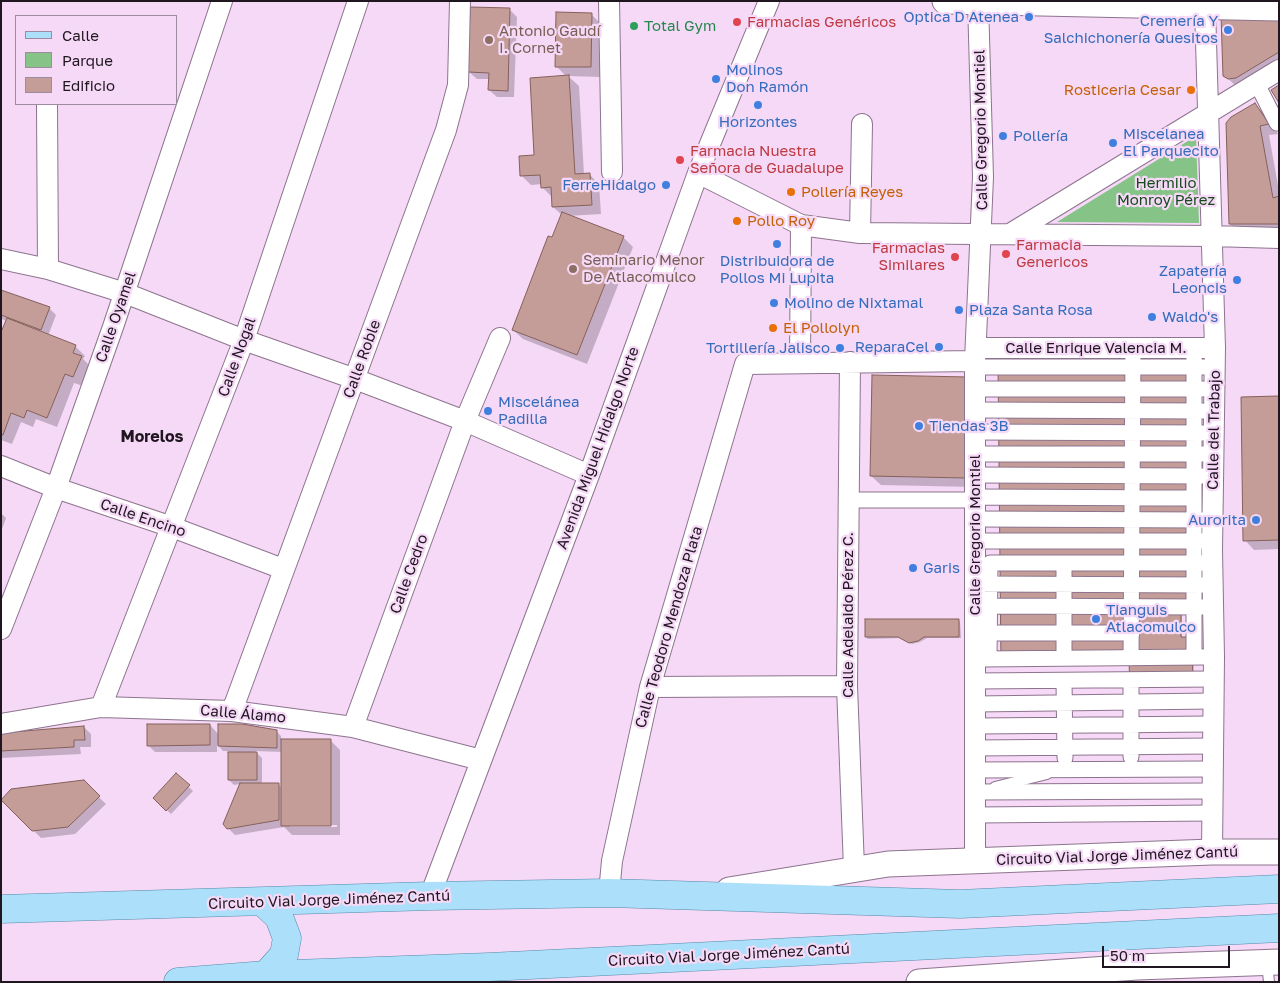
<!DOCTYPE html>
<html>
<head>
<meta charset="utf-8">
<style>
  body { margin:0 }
  #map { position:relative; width:1280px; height:983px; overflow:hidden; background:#f5d9f6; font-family:"Golos Text",sans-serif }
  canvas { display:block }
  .frame { position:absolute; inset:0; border:2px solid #1f1620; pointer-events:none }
  .legend { position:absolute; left:15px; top:15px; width:162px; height:90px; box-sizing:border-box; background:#f5d9f6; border:1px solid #9f8ba0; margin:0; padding:6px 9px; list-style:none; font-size:15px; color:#1f1620 }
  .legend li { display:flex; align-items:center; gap:10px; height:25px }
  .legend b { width:25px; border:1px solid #9f8ba0 }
  .scale { position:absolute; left:1102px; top:946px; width:128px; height:22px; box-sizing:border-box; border:2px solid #1f1620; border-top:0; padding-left:6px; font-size:15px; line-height:18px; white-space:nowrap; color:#1f1620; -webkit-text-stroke:4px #f5d9f6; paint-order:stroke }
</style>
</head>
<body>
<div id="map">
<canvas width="1280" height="983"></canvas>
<div class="frame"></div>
<ul class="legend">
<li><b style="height:6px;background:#acdff9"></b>Calle</li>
<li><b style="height:14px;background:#85c387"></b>Parque</li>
<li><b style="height:14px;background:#c59d98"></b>Edificio</li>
</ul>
<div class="scale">50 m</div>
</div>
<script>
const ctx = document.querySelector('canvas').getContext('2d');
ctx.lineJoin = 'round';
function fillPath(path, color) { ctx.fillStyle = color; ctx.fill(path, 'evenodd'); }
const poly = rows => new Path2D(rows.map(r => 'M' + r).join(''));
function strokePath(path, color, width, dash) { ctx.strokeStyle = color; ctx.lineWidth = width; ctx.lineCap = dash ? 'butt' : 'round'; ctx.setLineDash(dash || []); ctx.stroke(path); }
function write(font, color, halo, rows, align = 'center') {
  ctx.font = font + ' "Golos Text",sans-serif'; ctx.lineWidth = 4.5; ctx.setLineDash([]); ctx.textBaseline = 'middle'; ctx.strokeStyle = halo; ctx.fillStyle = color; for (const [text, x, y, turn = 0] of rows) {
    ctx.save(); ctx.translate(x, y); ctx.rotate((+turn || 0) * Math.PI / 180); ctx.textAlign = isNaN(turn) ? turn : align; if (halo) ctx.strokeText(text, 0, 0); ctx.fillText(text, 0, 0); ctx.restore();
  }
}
fillPath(poly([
  [1196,136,1199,223,1057,222]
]), '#85c387');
fillPath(poly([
  [510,10,517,17,514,97,497,97,489,90,490,79,477,79,469,72],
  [591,14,601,24,600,77,568,76,579,86,584,175,590,175,599,184,601,214,567,216,624,238,633,247,587,364,523,339,513,330,548,237,553,239,562,215,553,207,552,197,542,187,542,184,531,185,521,175,536,156,567,77,556,66],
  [1279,18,1279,67,1238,88,1224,75],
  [1255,105,1265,114,1278,134,1269,135,1279,191,1279,233,1239,233,1230,224],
  [1,291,49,308,56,315,48,336,75,346,85,356,83,359,91,367,83,386,74,383,57,427,36,419,33,427,21,422,12,444,1,440,1,336,7,321,1,319],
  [873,376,975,487,881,485,871,476],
  [1279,397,1279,549,1254,550,1245,540],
  [1,513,6,518,1,532],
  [1182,603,1182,638,1193,640,1194,687,1133,688,1130,663],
  [958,620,960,622,961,638,927,638,920,642,912,644,901,638,868,639,866,637],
  [210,725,219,735,276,731,281,736,281,740,330,740,340,750,340,835,292,835,284,827,235,835,228,828,240,784,234,785,229,780,229,751,223,751,217,744,217,752,155,752,148,745],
  [255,751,283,752,283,789,278,784,262,784,262,758],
  [290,825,337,825,337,827,290,827],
  [84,727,91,734,91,747,80,747,81,754,1,758,1,734],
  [176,775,193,791,171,814,154,798],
  [83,782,106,804,75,834,41,838,2,799]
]), '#0003');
const building = poly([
  [470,7,510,8,508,91,488,90,489,73,468,72,470,7],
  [556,12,592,13,591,67,555,67,556,12],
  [1221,15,1279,17,1279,52,1236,78,1228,79,1223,76,1221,15],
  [569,75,575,174,590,173,592,205,552,207,551,187,541,188,540,175,520,176,519,156,534,155,530,78,569,75],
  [1279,85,1279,103,1271,90,1279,85],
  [1255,103,1269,124,1260,126,1273,198,1279,196,1279,224,1229,224,1226,123,1231,117,1255,103],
  [562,212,624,236,577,355,512,330,548,236,552,237,562,212],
  [1,290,50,307,41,330,1,315,1,290],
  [7,318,76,345,73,353,82,356,73,377,65,374,47,418,27,410,24,418,11,413,3,435,1,435,1,332,7,318],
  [1195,361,1198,601,1181,601,1181,637,1192,637,1193,686,1130,687,1129,662,1001,664,998,364,1195,361],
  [872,375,968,377,966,478,870,476,872,375],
  [1279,396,1279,540,1243,541,1241,397,1279,396],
  [865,619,959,619,959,637,924,637,918,641,909,643,898,637,865,637,865,619],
  [147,724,210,724,210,745,147,746,147,724],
  [218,724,242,724,277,730,277,748,218,746,218,724],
  [84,726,85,740,74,740,74,747,1,751,1,733,84,726],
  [281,739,331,739,331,826,281,826,281,739],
  [228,752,257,752,257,780,228,780,228,752],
  [176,773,190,785,166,811,153,798,176,773],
  [84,780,100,796,68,827,32,831,1,800,11,789,84,780],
  [240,783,279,783,279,820,227,829,223,824,240,783]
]);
fillPath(building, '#c59d98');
strokePath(building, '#84605b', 1);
const service = poly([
  [995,787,1047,774],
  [1267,963,1269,982]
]);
const pedestrian = poly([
  [1257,84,1277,123],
  [1194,348,1194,657],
  [975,367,1204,367],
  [975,389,1203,389],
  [975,410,1203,411],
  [975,432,1203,433],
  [975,454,1203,454],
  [975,475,1202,476],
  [975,497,1194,498],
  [849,500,975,500],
  [975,519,1204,520],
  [975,541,1204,541],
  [982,584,1204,585],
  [990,606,1203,607],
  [990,633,1132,633],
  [1064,658,1064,563],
  [1131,658,1133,348],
  [980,659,1204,657],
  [989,659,990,563,1213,563],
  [975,681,1213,679],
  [1064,681,1065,758],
  [975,704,1213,701],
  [976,726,1213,724],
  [975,748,1213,746],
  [1131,757,1131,680],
  [975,770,1212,769],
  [975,792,1212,791],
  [975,815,1212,813]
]);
const minor = poly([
  [609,1,612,172],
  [1205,7,1215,348,1212,550,1214,657,1212,852],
  [47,104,48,269],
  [698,173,801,225,860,233,1212,236,1279,238],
  [860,233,862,124],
  [1010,234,1279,70],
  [1,259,48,269,125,293,244,340,355,379,465,421,589,475],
  [976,348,1215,348],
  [850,362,847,686,854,868],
  [800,363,801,225],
  [1,466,56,488,172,527,283,569],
  [1,629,56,488,113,327,222,1],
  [650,687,847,686],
  [101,707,244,340,358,1],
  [232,711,446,130,458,85,460,1],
  [1,724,101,707,232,711,353,727,481,760],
  [353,727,465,421,500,338],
  [975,860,975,361,983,177,978,1],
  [609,893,612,861,650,687,745,364,975,361],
  [430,896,589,475,698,173,769,1]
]);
const tertiary = poly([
  [945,1,1279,8],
  [729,890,888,864,1212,852,1279,852],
  [919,982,1137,967,1279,962]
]);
const primary = poly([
  [263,902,279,917,287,938,284,955,266,975],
  [1,909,430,896,609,893,960,904,1279,889],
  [178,982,266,975,489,967,1279,928]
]);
strokePath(service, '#8d748e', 12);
strokePath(pedestrian, '#8d748e', 17);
strokePath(minor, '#8d748e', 22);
strokePath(tertiary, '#8d748e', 27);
strokePath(primary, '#568aaa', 29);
strokePath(service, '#fff', 10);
strokePath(pedestrian, '#fff', 15);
strokePath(minor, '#fff', 20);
strokePath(tertiary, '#fff', 25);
strokePath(primary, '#acdff9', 28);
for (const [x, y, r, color] of [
  [1029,17,5,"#3f7fe0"],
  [737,22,5,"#e0444e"],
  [634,26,5,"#2e9e5b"],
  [1228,30,5,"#3f7fe0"],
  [489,40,5,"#8d6e63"],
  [716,79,5,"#3f7fe0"],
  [1191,90,5,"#e8710a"],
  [758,105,5,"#3f7fe0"],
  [1003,136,5,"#3f7fe0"],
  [1113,143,5,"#3f7fe0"],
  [680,160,5,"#e0444e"],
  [666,185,5,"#3f7fe0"],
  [791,192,5,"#e8710a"],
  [737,221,5,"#e8710a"],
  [777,244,5,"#3f7fe0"],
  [1006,254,5,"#e0444e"],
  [955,257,5,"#e0444e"],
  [573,269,5,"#8d6e63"],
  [1237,280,5,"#3f7fe0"],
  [774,303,5,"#3f7fe0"],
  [959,310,5,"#3f7fe0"],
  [1152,317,5,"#3f7fe0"],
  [773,328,5,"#e8710a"],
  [939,347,5,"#3f7fe0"],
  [840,348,5,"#3f7fe0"],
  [488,411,5,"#3f7fe0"],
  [919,426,5,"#3f7fe0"],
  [1256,520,5,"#3f7fe0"],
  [913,568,5,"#3f7fe0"],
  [1096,619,5,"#3f7fe0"]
]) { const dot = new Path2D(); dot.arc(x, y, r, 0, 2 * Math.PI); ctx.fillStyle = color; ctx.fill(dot); strokePath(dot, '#f5d9f6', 2); }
write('15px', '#366cbe', '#f5d9f6', [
  ["Optica D Atenea",1019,17,"right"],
  ["Cremería Y",1218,21,"right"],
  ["Salchichonería Quesitos",1218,38,"right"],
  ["Molinos",726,70],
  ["Don Ramón",726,87],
  ["Horizontes",758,122,"center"],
  ["Miscelanea",1123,134],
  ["El Parquecito",1123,151],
  ["Pollería",1013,136],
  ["FerreHidalgo",656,185,"right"],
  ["Distribuidora de",777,261,"center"],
  ["Pollos Mi Lupita",777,278,"center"],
  ["Zapatería",1227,271,"right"],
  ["Leoncis",1227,288,"right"],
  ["Molino de Nixtamal",784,303],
  ["Plaza Santa Rosa",969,310],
  ["Waldo's",1162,317],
  ["ReparaCel",929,347,"right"],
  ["Tortillería Jalisco",830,348,"right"],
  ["Miscelánea",498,402],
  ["Padilla",498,419],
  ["Tiendas 3B",929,426],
  ["Aurorita",1246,520,"right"],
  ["Garis",923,568],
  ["Tianguis",1106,610],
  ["Atlacomulco",1106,627]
], 'left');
write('15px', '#be3a42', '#f5d9f6', [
  ["Farmacias Genéricos",747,22],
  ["Farmacia Nuestra",690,151],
  ["Señora de Guadalupe",690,168],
  ["Farmacia",1016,245],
  ["Genericos",1016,262],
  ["Farmacias",945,248,"right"],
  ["Similares",945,265,"right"]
], 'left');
write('15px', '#27864d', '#f5d9f6', [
  ["Total Gym",644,26]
], 'left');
write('15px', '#785e54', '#f5d9f6', [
  ["Antonio Gaudí",499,31],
  ["I. Cornet",499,48],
  ["Seminario Menor",583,260],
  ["De Atlacomulco",583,277]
], 'left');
write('15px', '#c56008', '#f5d9f6', [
  ["Rosticeria Cesar",1181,90,"right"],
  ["Pollería Reyes",801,192],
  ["Pollo Roy",747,221],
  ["El Pollolyn",783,328]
], 'left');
write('15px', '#1f1620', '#f5d9f6', [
  ["Calle Gregorio Montiel",981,130,-91],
  ["Calle Oyamel",116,317,-71],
  ["Calle Enrique Valencia M.",1096,348],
  ["Calle Nogal",237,357,-70],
  ["Calle Roble",362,359,-70],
  ["Calle del Trabajo",1214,430,-89],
  ["Avenida Miguel Hidalgo Norte",598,448,-70],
  ["Calle Encino",143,518,19],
  ["Calle Gregorio Montiel",975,535,-90],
  ["Calle Cedro",409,574,-70],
  ["Calle Adelaido Pérez C.",848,615,-90],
  ["Calle Teodoro Mendoza Plata",669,627,-74],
  ["Calle Álamo",243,714,5],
  ["Circuito Vial Jorge Jiménez Cantú",1117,856,-2],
  ["Circuito Vial Jorge Jiménez Cantú",329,900,-2],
  ["Circuito Vial Jorge Jiménez Cantú",729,955,-3]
]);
write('15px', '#154a1b', '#f5d9f6', [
  ["Hermilio",1166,183],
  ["Monroy Pérez",1166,200]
]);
write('bold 16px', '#1f1620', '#f5d9f6', [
  ["Morelos",152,437]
]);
</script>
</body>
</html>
